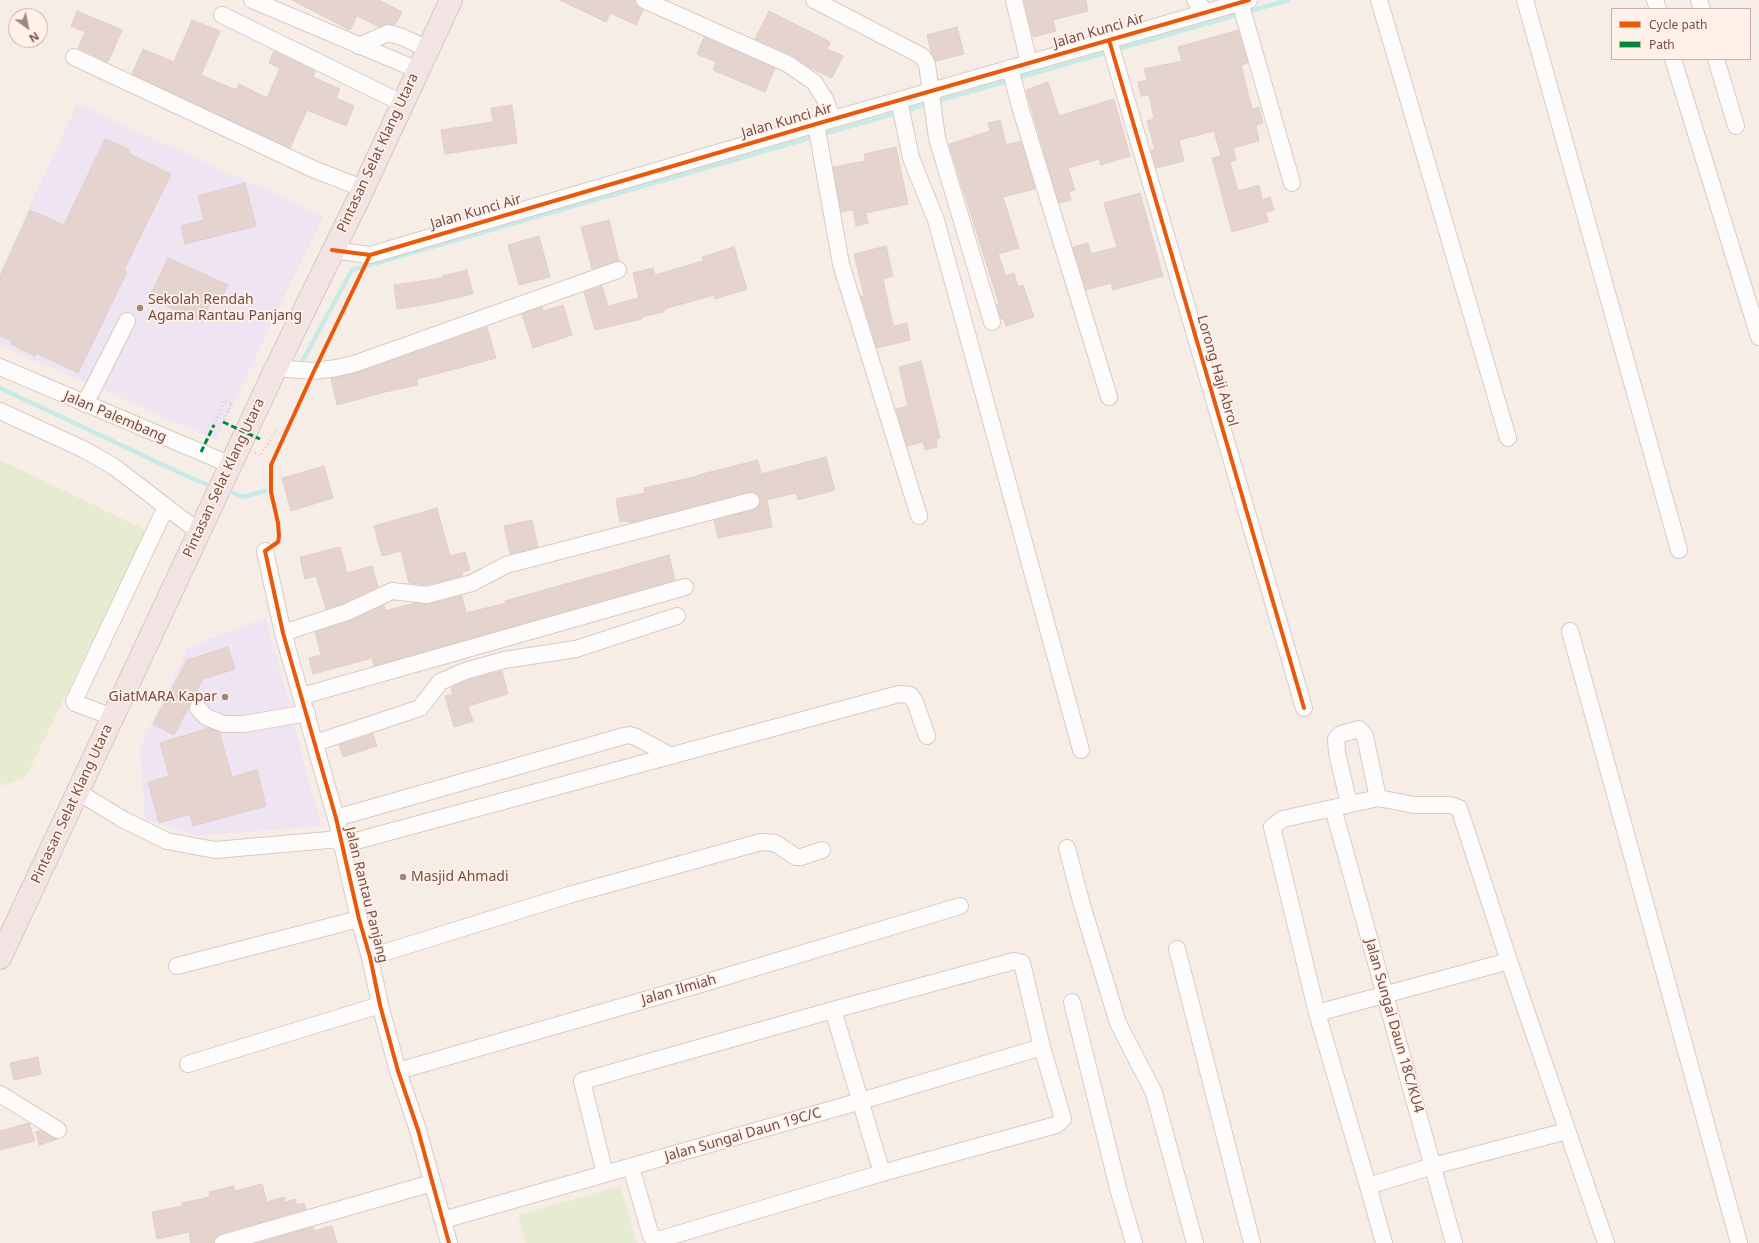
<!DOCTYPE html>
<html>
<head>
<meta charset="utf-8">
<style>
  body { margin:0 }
  #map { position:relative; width:1759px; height:1243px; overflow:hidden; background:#f7ede7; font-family:"Noto Sans",sans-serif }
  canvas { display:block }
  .legend { position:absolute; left:1611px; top:8px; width:140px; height:52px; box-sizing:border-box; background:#fff1e8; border:1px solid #c8afa7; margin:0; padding:5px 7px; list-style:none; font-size:12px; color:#764d46 }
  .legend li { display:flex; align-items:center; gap:8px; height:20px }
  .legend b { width:20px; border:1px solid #c8afa7 }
  .north { position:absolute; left:8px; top:8px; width:40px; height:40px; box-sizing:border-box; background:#fff1e8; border:1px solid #c8afa7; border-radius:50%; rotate:147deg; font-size:11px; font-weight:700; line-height:16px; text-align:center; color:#764d46 }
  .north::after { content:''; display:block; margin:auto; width:14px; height:18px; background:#a3857e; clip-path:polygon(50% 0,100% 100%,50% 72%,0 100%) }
</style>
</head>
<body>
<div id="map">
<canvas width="1759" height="1243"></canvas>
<ul class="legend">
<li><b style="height:5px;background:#e8590c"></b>Cycle path</li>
<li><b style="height:5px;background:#00873e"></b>Path</li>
</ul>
<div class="north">N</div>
</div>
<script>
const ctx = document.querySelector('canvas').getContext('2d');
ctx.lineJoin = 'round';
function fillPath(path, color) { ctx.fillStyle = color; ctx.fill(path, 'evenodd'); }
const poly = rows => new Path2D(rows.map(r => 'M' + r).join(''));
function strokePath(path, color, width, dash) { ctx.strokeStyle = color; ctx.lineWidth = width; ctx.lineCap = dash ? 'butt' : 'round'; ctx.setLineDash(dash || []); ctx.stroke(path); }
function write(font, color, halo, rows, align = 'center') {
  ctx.font = font + ' "Noto Sans",sans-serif'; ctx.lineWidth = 3.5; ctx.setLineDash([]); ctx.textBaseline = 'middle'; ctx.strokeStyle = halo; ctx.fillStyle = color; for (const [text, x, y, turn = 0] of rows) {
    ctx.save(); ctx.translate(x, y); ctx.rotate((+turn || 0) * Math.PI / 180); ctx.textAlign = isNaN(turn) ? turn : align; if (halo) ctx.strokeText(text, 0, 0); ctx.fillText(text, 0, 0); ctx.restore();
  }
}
fillPath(poly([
  [77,104,323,216,216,440,0,345,0,271],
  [266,618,321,826,196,836,145,819,140,748,188,647]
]), '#efe4f1');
fillPath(poly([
  [0,460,146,530,26,777,0,786],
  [620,1186,637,1243,526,1243,518,1215]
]), '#e7ecd0');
strokePath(poly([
  [302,362,352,270,1288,0],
  [0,388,193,479,206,484],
  [234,493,243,497,265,491]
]), '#c8eae6', 4.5);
const building = poly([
  [292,0,379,0,402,12,395,25,385,24,379,27,357,16,350,30,292,0],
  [560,0,635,0,637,6,643,10,636,25,610,13,606,22,560,0],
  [1024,0,1086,0,1088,11,1053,20,1056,31,1033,37,1024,0],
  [77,11,122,30,108,62,78,48,85,32,71,26,77,11],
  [769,11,830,42,827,49,843,56,832,78,809,67,792,55,755,39,769,11],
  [192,20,220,31,201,75,236,90,239,84,267,98,280,68,269,63,274,51,315,71,313,77,340,89,336,98,354,106,346,126,307,110,290,148,132,74,143,49,174,62,192,20],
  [957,27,964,54,936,61,931,53,927,35,957,27],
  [1238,30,1248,63,1241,65,1252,109,1259,107,1263,123,1256,125,1259,141,1233,148,1236,160,1230,162,1238,191,1259,185,1262,200,1270,197,1274,210,1266,212,1268,222,1232,232,1212,158,1221,156,1214,131,1179,140,1184,161,1156,168,1151,150,1155,150,1147,121,1154,119,1149,95,1141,96,1138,82,1147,80,1144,69,1182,61,1178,47,1238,30],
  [704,37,775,68,765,92,713,70,716,62,697,54,704,37],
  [1048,82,1059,116,1114,99,1130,156,1101,165,1099,159,1068,168,1075,190,1069,192,1071,200,1059,203,1026,90,1048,82],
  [512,105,517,143,445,154,441,130,493,122,491,108,512,105],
  [1000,120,1006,145,1021,141,1035,189,1003,197,1019,248,998,254,1006,276,1014,273,1018,287,1023,285,1034,317,1006,326,1003,318,1001,319,997,305,999,304,949,144,990,131,988,123,1000,120],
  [105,139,130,150,128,153,171,174,124,270,127,272,78,373,36,353,35,356,11,344,12,341,0,336,0,277,30,210,64,225,105,139],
  [896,147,908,204,866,213,868,223,856,226,853,210,841,212,833,167,865,161,864,154,896,147],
  [245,183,256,226,185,244,181,226,204,220,198,196,245,183],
  [1140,193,1163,276,1113,290,1111,283,1086,290,1073,247,1088,243,1091,254,1117,247,1104,203,1140,193],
  [609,220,619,261,592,269,581,227,609,220],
  [539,236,550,277,519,285,508,245,539,236],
  [886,246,893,276,883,279,893,326,907,323,910,340,877,348,861,296,864,296,854,254,886,246],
  [734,247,747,289,715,299,714,295,664,309,664,312,642,317,642,319,595,330,584,292,602,286,608,306,639,298,633,273,653,268,655,275,703,261,702,257,734,247],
  [168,258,228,285,219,305,211,302,202,322,149,298,168,258],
  [467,270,473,294,434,303,397,309,394,285,442,278,442,276,467,270],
  [563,305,572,335,533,348,522,314,542,307,543,311,563,305],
  [487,327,496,358,417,379,418,385,385,392,337,405,331,378,357,373,487,327],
  [921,361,940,438,936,439,937,447,925,450,923,442,907,446,896,409,908,406,899,367,921,361],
  [826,457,835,490,798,500,796,493,767,500,772,527,718,538,714,520,757,508,760,504,760,499,757,494,753,492,629,523,629,521,620,522,616,499,645,493,644,488,698,476,698,475,758,460,761,474,826,457],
  [324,466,333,498,291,511,282,478,324,466],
  [437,508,450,556,465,552,470,570,462,572,463,576,426,585,409,583,401,551,382,556,374,526,437,508],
  [532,520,538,547,510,554,504,526,532,520],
  [340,547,347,573,372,566,378,587,344,603,326,609,316,576,305,579,300,557,340,547],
  [669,555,675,580,374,666,372,658,313,674,309,658,321,655,315,632,350,621,384,605,385,611,415,603,429,604,462,596,466,613,506,603,505,601,669,555],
  [228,647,235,669,203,679,174,735,153,724,187,660,228,647],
  [502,671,508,694,468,706,473,721,454,727,445,696,453,694,451,688,468,680,502,671],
  [209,728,219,732,232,777,257,770,266,806,193,826,190,814,159,823,148,782,169,776,160,743,209,728],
  [373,734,377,746,343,757,339,745,373,734],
  [38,1057,41,1074,14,1080,10,1063,38,1057],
  [29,1123,35,1141,0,1150,0,1131,29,1123],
  [41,1130,53,1138,58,1139,39,1145,36,1132,41,1130],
  [262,1184,267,1202,284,1197,285,1202,295,1199,297,1205,304,1203,306,1209,220,1234,216,1237,214,1243,191,1243,189,1232,157,1239,152,1212,183,1206,182,1203,210,1197,209,1192,234,1186,235,1191,262,1184],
  [332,1226,337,1243,257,1243,313,1227,314,1231,332,1226]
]);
fillPath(building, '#e4d3ce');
strokePath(building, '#e0cfc9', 1);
const minor = poly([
  [252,0,418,70],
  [644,0,788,64,814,82,825,99,832,119],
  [814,0,918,54,923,57,927,64,937,138,992,322],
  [1014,0,1029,63],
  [1195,0,1206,12],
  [1379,0,1508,438],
  [1525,0,1679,550],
  [1655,0,1658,9],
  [1699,0,1702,9],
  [1240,2,1292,183],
  [222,15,402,103],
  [1109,40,1304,708],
  [359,46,388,33,402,37,428,49],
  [74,57,313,169,362,188],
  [1673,59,1759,337],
  [1716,59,1736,126],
  [1010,68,1021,110,1109,397],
  [899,100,911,158,936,220,1081,750],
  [816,124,841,264,919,516],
  [332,250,370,255,816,124,1249,0],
  [0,367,231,465],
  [276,368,314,371,337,368,354,364,618,270],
  [85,404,127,321],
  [0,411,83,449,113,466,199,532],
  [265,551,283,633,336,818,359,919,370,957,380,1005,398,1071,418,1130,449,1243],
  [1570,631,1739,1243],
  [283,633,347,612,392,591,427,595,472,583,506,565,751,501],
  [302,696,685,587],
  [198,708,206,717,224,724,244,724,307,713],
  [113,717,75,703,74,701,166,507],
  [315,743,420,708,440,682,465,671,504,660,576,649,677,616],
  [78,792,124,820,167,841,215,850,340,839],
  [1349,804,1337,753,1336,739,1341,734,1359,729,1365,736,1378,798],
  [1333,808,1454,1243],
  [336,818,624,736,629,735,636,737,671,756],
  [341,845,899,694,910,695,915,702,927,736],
  [1067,848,1082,905,1118,1023,1154,1093,1195,1243],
  [1177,949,1252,1243],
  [370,957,569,895,761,842,775,843,796,857,801,857,822,850],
  [177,966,359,919],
  [1072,1002,1118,1188,1134,1243],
  [1317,1013,1272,827,1283,819,1378,798,1414,805,1450,805,1459,808,1509,961,1606,1243],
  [188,1064,380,1005],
  [398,1071,701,984,960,906],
  [0,1094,58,1130],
  [631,1167,651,1236,658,1240,882,1173],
  [605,1174,582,1081,833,1010,1014,961,1022,963,1042,1047,1063,1119,1056,1125,882,1173,833,1010],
  [1368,1186,1317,1013,1509,961],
  [443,1220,861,1101,1042,1047],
  [223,1243,432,1183],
  [1384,1243,1368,1186,1433,1166,1567,1131]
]);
const highway = poly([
  [0,958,276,368,358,200,451,0]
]);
strokePath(minor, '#d8cac5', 18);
strokePath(highway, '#d6c7c3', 24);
strokePath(poly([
  [214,425,224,401,232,403,223,422],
  [255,453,260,456,277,429]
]), '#d8cbc8', 2.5, [1, 3]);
strokePath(minor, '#fefcfb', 16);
strokePath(highway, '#f1e4e2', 22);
strokePath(poly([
  [223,422,260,439],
  [201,452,214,425]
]), '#00873e', 3, [6, 3]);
strokePath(poly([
  [1109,40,1304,708],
  [332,250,370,255,816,124,1249,0],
  [370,255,314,371,271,465,271,492,278,523,279,536,278,542,265,551,283,633,336,818,359,919,370,957,380,1005,398,1071,418,1130,449,1243]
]), '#e8590c', 4);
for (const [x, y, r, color] of [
  [140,308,4,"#a3857e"],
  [225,697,4,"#a3857e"],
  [403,877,4,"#a3857e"]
]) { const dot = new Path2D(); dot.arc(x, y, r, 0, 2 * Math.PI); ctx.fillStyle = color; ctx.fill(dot); strokePath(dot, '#fff1e8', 1.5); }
write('14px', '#764d46', '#fff1e8', [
  ["Jalan Kunci Air",1099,31,-16],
  ["Jalan Kunci Air",787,121,-16],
  ["Pintasan Selat Klang Utara",378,153,-65],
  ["Jalan Kunci Air",476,212,-16],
  ["Lorong Haji Abrol",1217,371,74],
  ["Jalan Palembang",115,417,23],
  ["Pintasan Selat Klang Utara",224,478,-65],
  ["Pintasan Selat Klang Utara",72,804,-65],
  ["Jalan Rantau Panjang",366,895,76],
  ["Jalan Ilmiah",679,990,-16],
  ["Jalan Sungai Daun 18C/KU4",1394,1026,74],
  ["Jalan Sungai Daun 19C/C",743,1135,-16]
]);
write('14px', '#764d46', '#fff1e8', [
  ["Sekolah Rendah",148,300],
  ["Agama Rantau Panjang",148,316],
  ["GiatMARA Kapar",217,697,"right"],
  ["Masjid Ahmadi",411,877]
], 'left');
</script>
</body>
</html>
